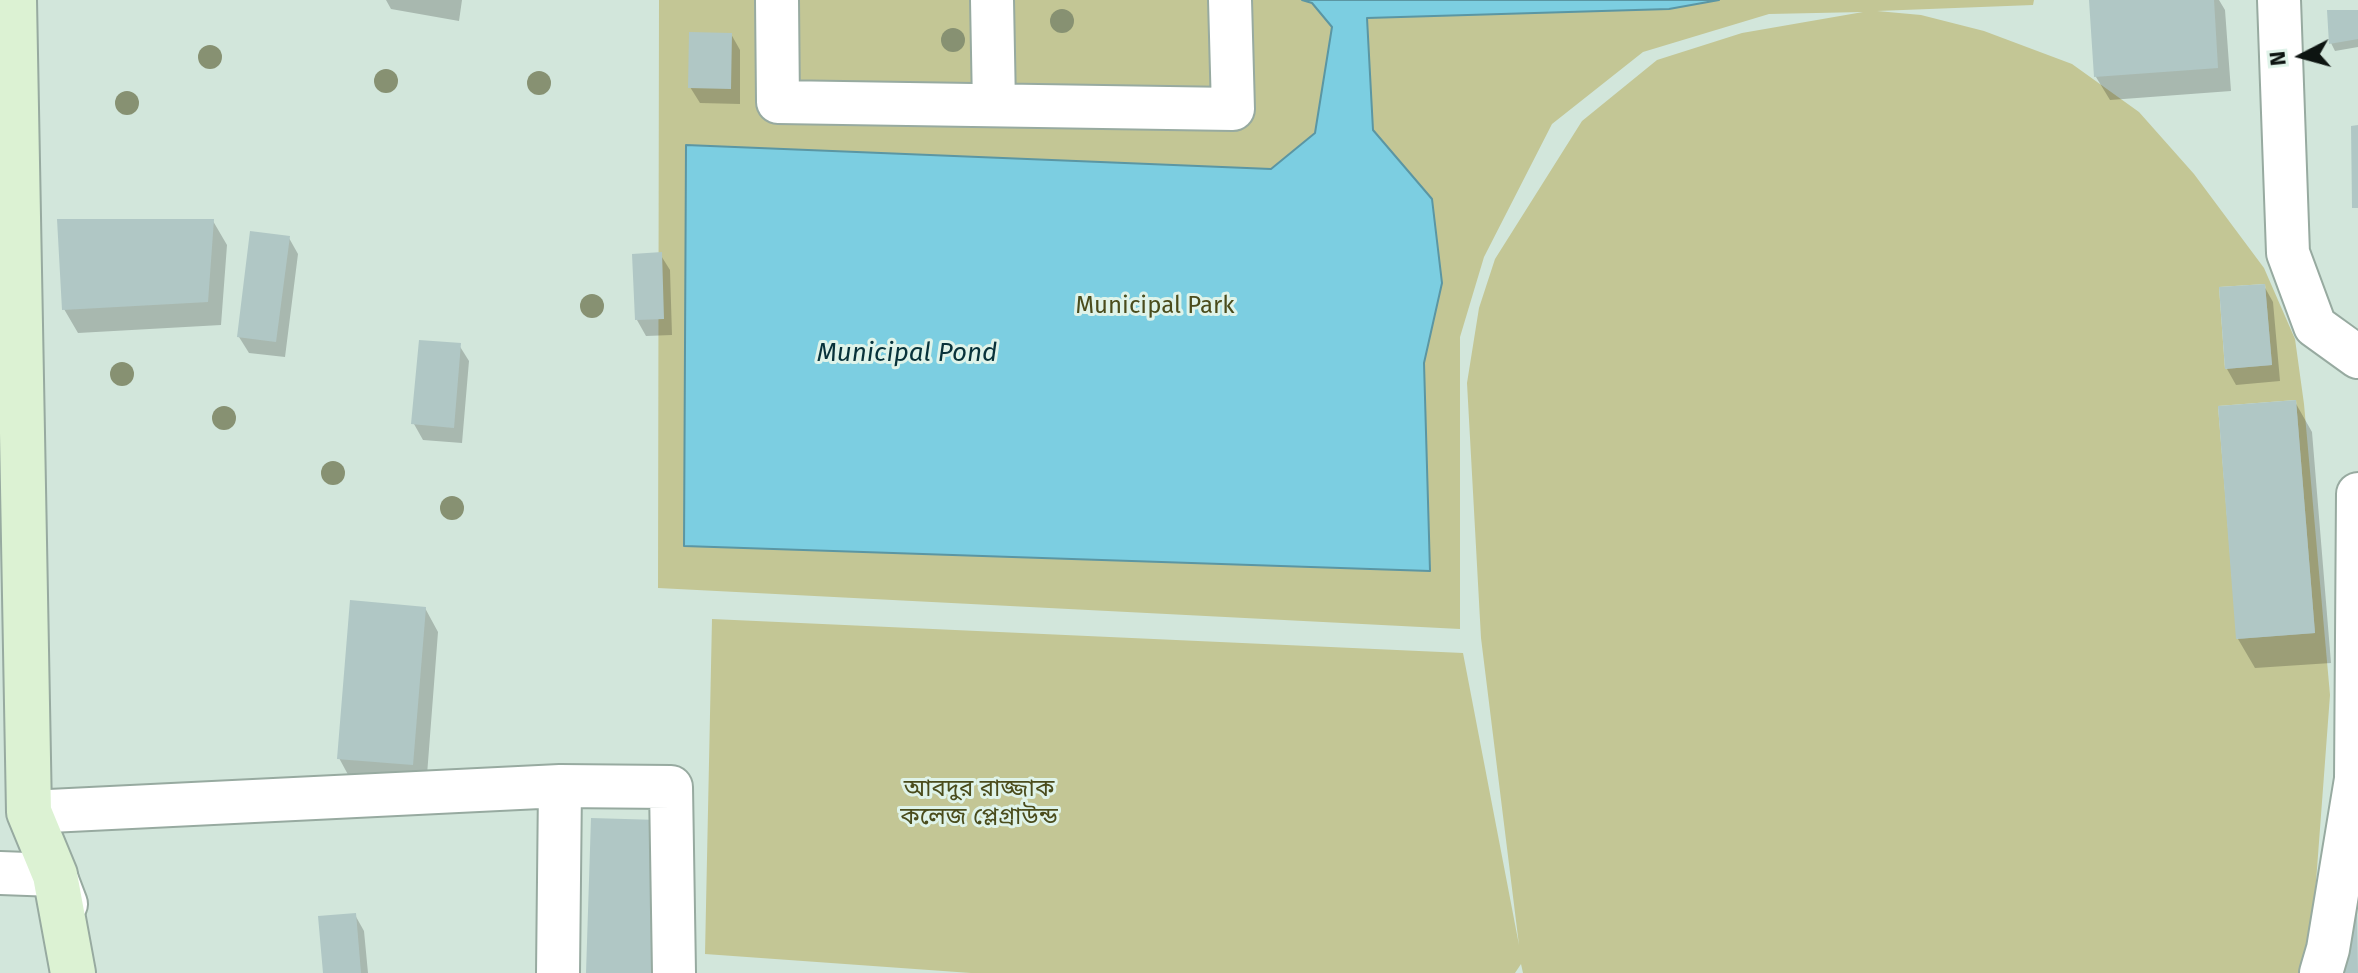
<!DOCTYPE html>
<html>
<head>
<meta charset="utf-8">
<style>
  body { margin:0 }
  #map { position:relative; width:2358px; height:973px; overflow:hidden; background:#d2e6db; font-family:"Fira Sans",sans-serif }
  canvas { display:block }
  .north { position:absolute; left:2262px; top:16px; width:80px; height:80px; -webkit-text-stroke:6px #dff3e9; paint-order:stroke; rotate:264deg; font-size:22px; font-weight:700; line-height:32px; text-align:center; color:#0d1411 }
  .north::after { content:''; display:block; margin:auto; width:28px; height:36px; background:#0d1411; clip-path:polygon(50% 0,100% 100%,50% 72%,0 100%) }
</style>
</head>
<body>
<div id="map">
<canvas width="2358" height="973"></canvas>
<div class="north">N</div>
</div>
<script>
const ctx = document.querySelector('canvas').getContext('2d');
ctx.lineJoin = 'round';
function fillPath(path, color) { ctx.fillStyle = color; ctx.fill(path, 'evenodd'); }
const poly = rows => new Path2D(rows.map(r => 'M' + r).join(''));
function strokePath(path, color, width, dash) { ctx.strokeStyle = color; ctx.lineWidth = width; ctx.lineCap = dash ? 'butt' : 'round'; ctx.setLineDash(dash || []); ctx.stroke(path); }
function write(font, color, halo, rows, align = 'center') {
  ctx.font = font + ' "Fira Sans","Noto Sans Bengali",sans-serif'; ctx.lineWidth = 6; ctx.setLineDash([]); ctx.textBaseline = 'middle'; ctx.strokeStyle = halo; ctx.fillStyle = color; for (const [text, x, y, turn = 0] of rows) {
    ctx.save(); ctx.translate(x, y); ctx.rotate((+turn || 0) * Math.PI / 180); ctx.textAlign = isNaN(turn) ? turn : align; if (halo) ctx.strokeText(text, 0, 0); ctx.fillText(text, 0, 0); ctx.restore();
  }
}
fillPath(poly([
  [659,0,2034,0,2033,5,1877,11,1921,15,1984,31,2072,64,2139,112,2194,174,2264,268,2295,339,2304,404,2330,695,2313,922,2304,973,1523,973,1521,964,1515,973,971,973,705,954,712,619,1463,653,1519,945,1481,638,1467,383,1479,308,1495,259,1582,121,1657,60,1742,33,1863,12,1769,14,1643,52,1552,124,1484,257,1460,337,1460,629,658,588],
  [2265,284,2272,365,2225,369,2219,287],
  [2296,400,2315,633,2237,639,2218,406]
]), '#c3c695');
const water = poly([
  [1302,0,1719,0,1669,9,1367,18,1373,130,1432,199,1442,283,1424,363,1430,571,684,546,686,145,1271,169,1315,133,1332,27,1312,3,1302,0]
]);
fillPath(water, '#7ccee1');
strokePath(water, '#5b96a3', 2);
fillPath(poly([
  [386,0,462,0,459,21,391,9],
  [2091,0,2219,0,2225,10,2231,91,2110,100,2096,77],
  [2358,12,2358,47,2335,51,2331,43],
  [731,34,740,50,740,104,700,103,690,87],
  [213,221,227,245,221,325,78,333,64,309],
  [289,238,298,254,285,357,249,353,239,337],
  [660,254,670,270,672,335,646,336,637,320],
  [2264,286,2273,302,2280,381,2236,385,2227,369],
  [459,345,469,361,462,443,423,440,414,424],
  [2295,402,2312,432,2331,663,2255,668,2238,639],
  [425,608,438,632,426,788,352,782,339,758],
  [355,915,364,931,368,973,325,973]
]), '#0003');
fillPath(poly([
  [2089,0,2214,0,2218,68,2094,77],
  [2327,10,2358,10,2358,39,2329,44],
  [689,32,732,33,731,89,688,88],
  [2358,125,2358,208,2352,208,2351,126],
  [57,219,214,219,208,302,62,310],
  [250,231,290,236,276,342,237,337],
  [662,252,664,319,635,320,632,254],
  [2265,284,2272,365,2225,369,2219,287],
  [419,340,461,343,454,428,411,424],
  [2296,400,2315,633,2236,639,2218,406],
  [350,600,426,607,413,765,337,759],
  [591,818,659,820,655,973,586,973],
  [2357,900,2358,973,2340,973],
  [356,913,361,973,323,973,318,916]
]), '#b0c7c5');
const street = poly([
  [777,0,778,102,1233,109,1230,0],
  [992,0,994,105],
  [2279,0,2288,253,2315,326,2358,357],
  [560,786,671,787,674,973],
  [29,812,560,786,558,973],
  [0,873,55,875,66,904],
  [2321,973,2328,949,2356,779,2358,494]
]);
const secondary = poly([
  [14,0,29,812,55,875,73,973]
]);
strokePath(street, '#97aaa0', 46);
strokePath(secondary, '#97aaa0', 48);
strokePath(street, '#fff', 42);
strokePath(secondary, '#dcf2d3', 44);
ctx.fillStyle = '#879172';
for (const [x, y] of [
  [1062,21],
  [953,40],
  [210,57],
  [386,81],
  [539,83],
  [127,103],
  [592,306],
  [122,374],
  [224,418],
  [333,473],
  [452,508]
]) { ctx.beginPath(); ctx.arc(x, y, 12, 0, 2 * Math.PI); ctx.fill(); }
write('24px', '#4a4c1c', '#dff3e9', [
  ["Municipal Park",1155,306],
  ["আবদুর রাজ্জাক",979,789],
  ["কলেজ প্লেগ্রাউন্ড",979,817]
]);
write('italic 26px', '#08323a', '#dff3e9', [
  ["Municipal Pond",907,354]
]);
</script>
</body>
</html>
